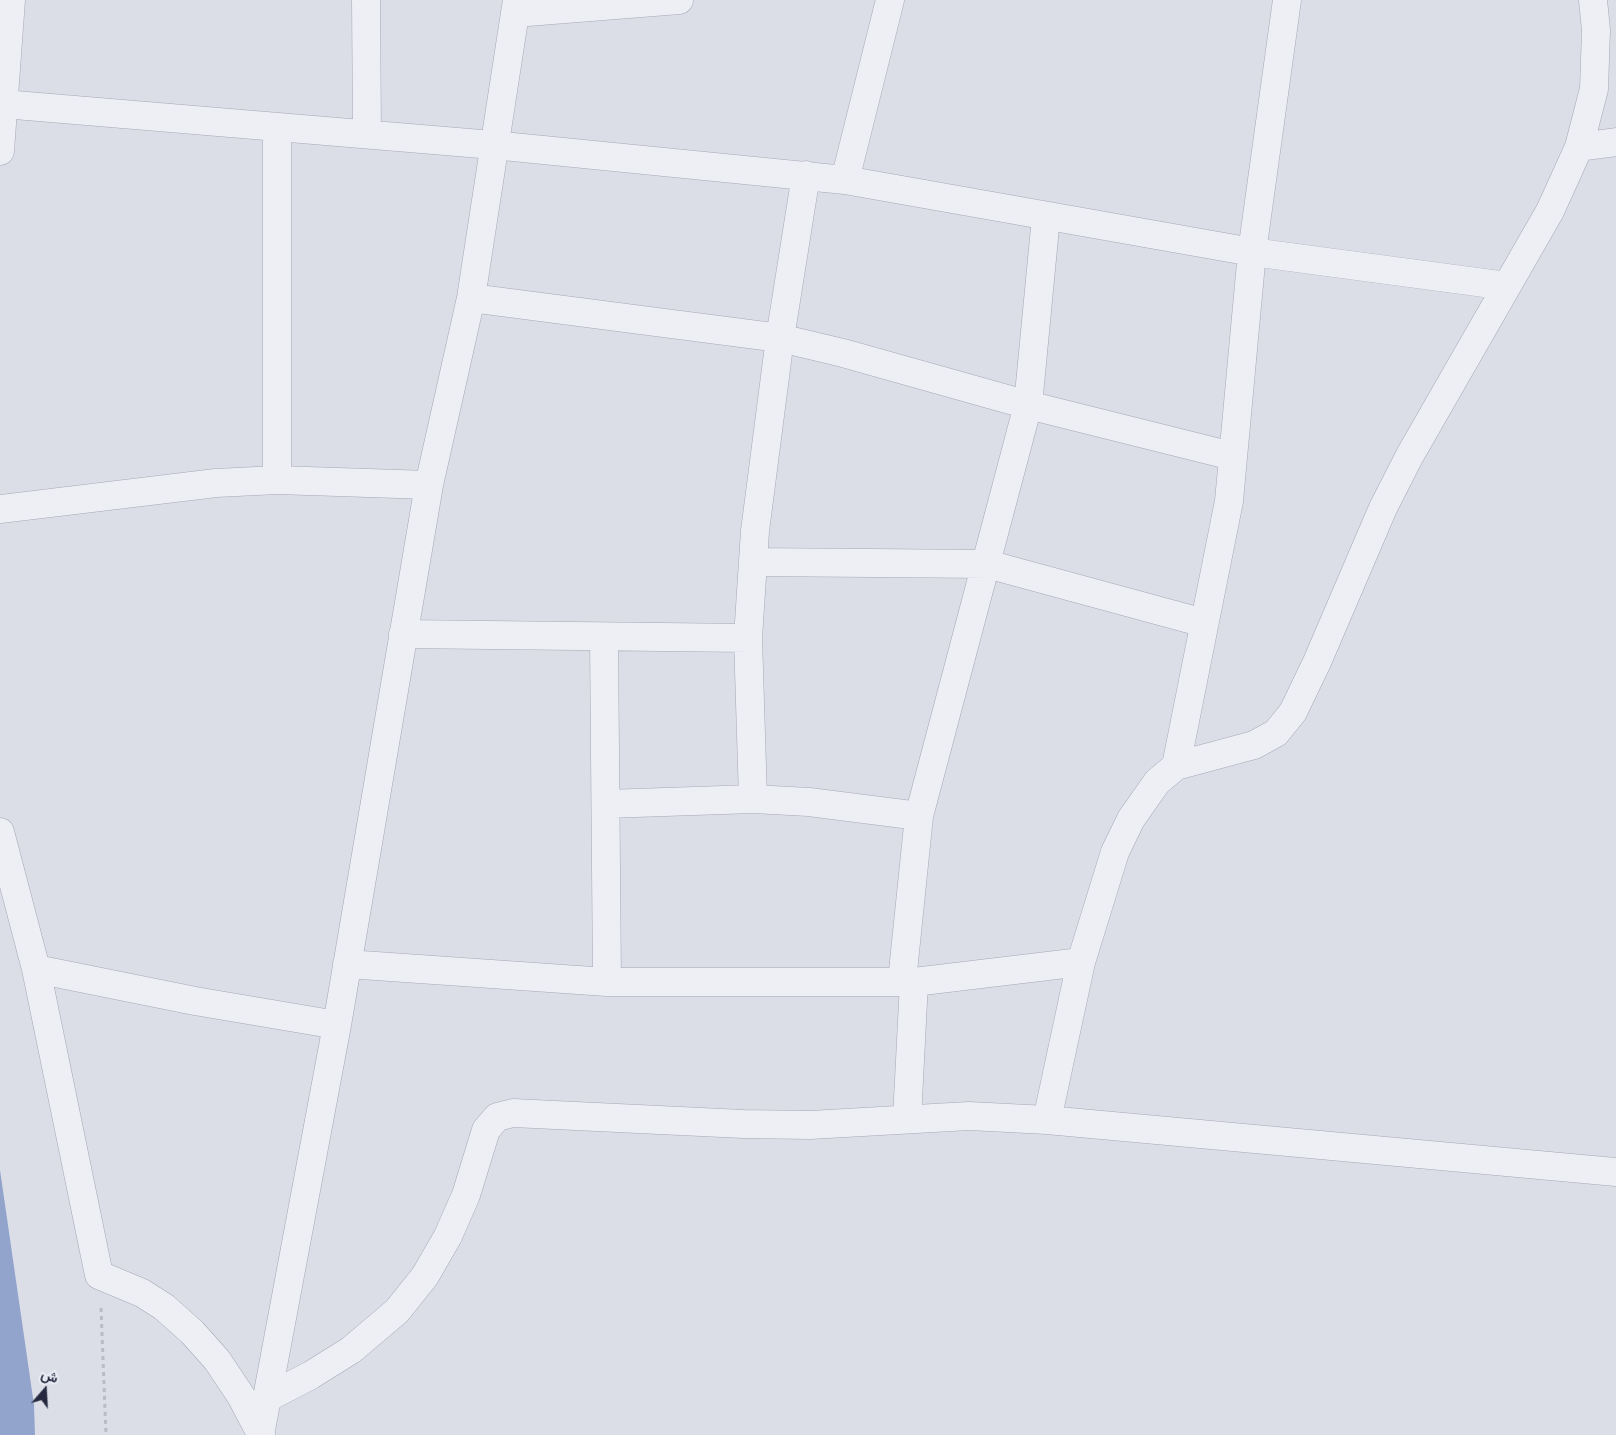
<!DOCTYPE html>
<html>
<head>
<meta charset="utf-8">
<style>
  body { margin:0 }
  #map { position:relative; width:1616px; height:1435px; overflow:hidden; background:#dbdee7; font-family:"Work Sans",Vazirmatn,sans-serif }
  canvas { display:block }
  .north { position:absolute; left:20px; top:1365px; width:50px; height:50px; -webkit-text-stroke:4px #eaedf5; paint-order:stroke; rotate:19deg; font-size:14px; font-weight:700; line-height:20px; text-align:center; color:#24293f }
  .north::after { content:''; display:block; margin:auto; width:18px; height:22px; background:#24293f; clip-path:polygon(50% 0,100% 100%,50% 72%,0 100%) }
</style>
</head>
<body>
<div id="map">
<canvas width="1616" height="1435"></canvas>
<div class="north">ش</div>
</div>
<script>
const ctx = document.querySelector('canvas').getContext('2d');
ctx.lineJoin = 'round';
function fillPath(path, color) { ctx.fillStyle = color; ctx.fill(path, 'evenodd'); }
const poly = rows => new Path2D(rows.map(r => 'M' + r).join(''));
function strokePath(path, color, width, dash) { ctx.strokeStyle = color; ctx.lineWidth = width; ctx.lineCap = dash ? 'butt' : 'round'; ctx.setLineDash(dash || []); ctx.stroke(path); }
fillPath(poly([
  [0,1170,34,1405,35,1435,0,1435]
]), '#92a4cc');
const minor = poly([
  [366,0,367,134],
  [515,13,679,0],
  [3,104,493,145,845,180,1252,252,1507,286],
  [1579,147,1616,142],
  [0,151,11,0],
  [845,180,890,0],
  [471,298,780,338,843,353,1028,405,1232,456],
  [277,480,277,127],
  [0,509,216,483,277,480,429,485],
  [753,562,987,564,1204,623],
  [403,634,748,638],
  [604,638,607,982],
  [1176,766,1229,501,1252,252,1287,0],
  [753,799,748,638,755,531,780,338,806,175],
  [606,804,753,799,809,802,919,816],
  [0,832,36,969,99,1275,142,1293,164,1307,192,1332,217,1360,241,1396,261,1434],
  [347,964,607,982,914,982,1081,962],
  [36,969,195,1001,337,1025],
  [902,981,919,816,1028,405,1046,217],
  [907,1119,914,982],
  [1047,1120,1081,962,1115,852,1131,819,1157,782,1176,766,1254,745,1276,733,1293,712,1317,662,1383,508,1410,455,1550,211,1579,147,1594,89,1596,30,1593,0],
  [267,1398,311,1375,351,1350,397,1311,425,1276,448,1236,466,1195,486,1130,497,1117,513,1113,743,1124,810,1125,969,1116,1047,1120,1616,1172],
  [260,1435,337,1025,429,485,471,298,517,0]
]);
strokePath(minor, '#a4a8b5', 29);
strokePath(poly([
  [101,1308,106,1435]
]), '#b9bcc6', 3, [4, 4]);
strokePath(minor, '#eeeff5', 28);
</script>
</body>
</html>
